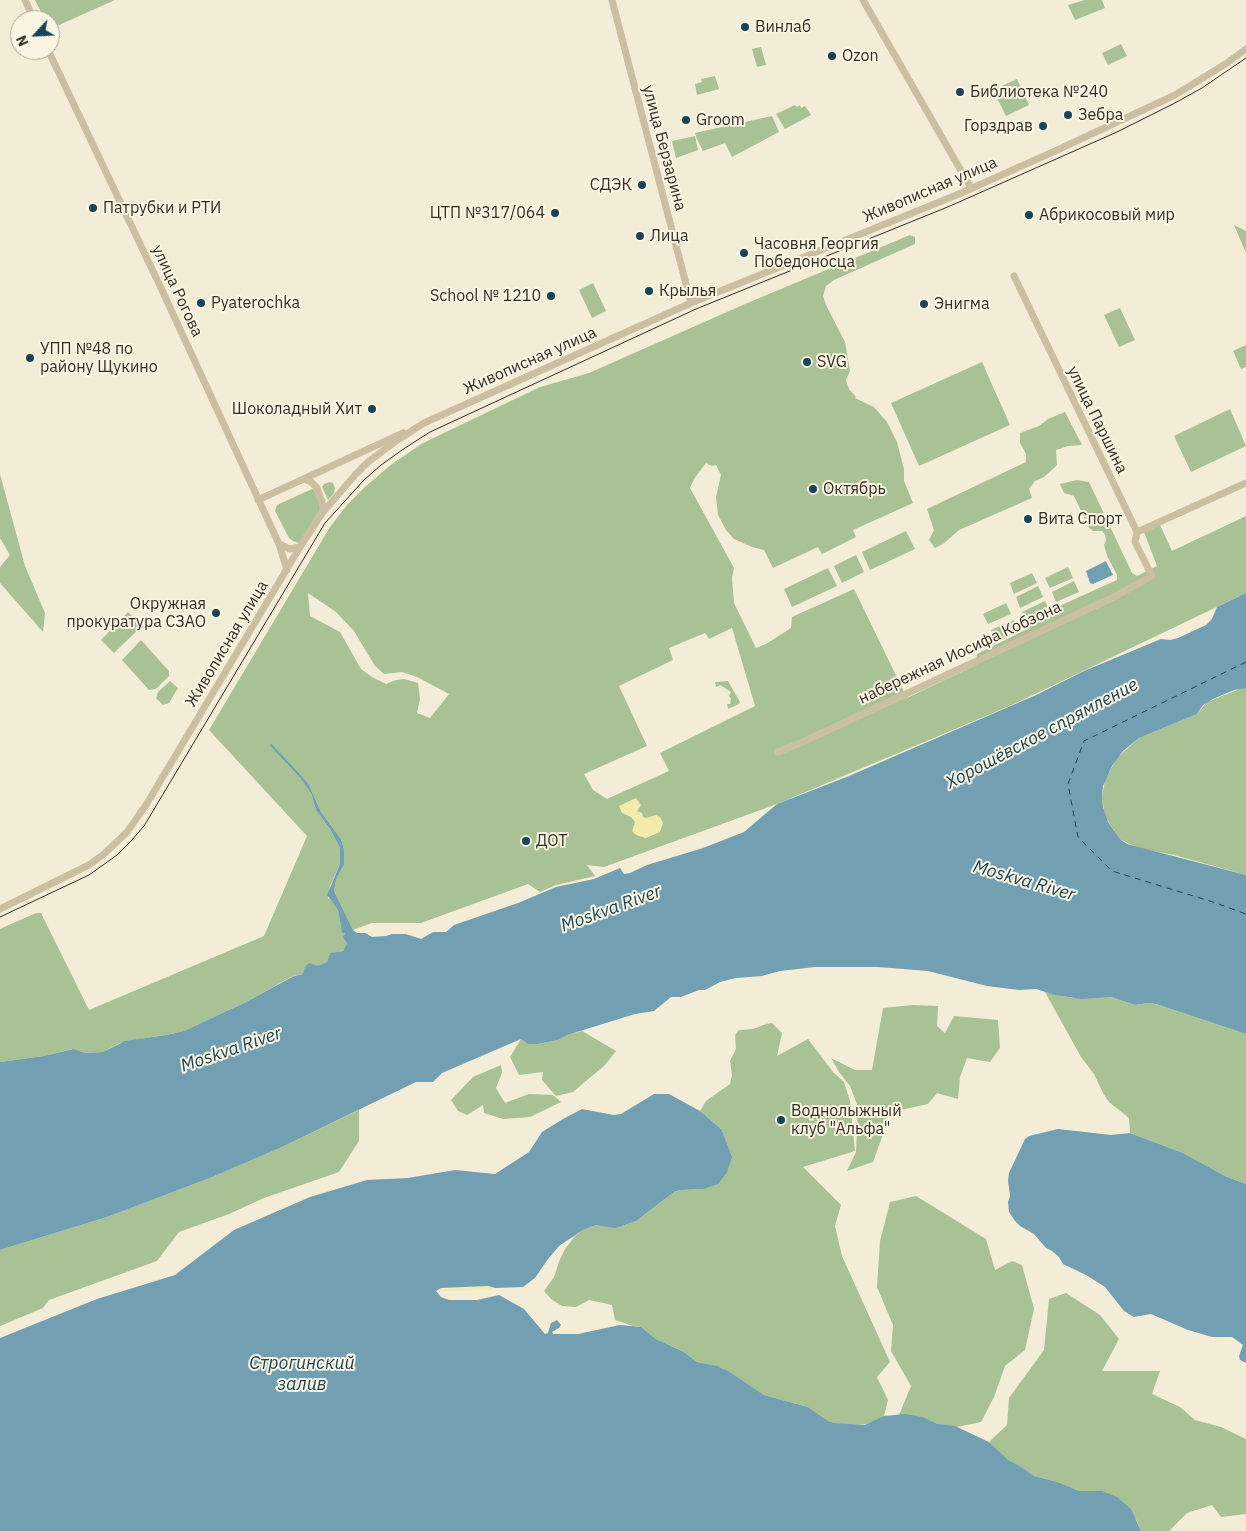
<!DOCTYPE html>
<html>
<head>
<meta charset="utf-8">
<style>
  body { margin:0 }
  #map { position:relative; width:1246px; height:1531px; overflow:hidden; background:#f3ecd6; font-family:"IBM Plex Sans",sans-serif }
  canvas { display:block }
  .north { position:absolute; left:10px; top:10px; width:50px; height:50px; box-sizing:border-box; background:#faf5e2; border:1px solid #aba596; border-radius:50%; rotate:245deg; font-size:14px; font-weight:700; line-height:20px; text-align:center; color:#352e25 }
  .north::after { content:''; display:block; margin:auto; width:18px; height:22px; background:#184459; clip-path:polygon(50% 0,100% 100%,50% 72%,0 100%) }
</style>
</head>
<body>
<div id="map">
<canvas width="1246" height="1531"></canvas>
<div class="north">N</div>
</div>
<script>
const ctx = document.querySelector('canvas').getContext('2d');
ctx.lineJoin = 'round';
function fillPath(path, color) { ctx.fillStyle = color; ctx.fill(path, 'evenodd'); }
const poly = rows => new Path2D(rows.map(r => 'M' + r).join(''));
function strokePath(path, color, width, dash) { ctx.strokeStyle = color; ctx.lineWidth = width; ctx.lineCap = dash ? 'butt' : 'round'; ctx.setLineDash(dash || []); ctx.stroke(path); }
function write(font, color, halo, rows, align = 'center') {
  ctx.font = font + ' "IBM Plex Sans",sans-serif'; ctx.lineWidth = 4; ctx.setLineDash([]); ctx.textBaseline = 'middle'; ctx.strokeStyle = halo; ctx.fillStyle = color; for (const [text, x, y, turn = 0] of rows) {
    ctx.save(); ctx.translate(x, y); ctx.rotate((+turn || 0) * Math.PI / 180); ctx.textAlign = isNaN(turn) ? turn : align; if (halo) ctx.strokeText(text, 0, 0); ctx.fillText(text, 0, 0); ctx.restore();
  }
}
fillPath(poly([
  [35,0,115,0,50,29,50,20,45,20],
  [1085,0,1102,0,1105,8,1075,20,1068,5],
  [1121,44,1127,56,1108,65,1102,53],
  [761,47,766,65,757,67,752,49],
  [715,76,719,89,697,95,695,84,702,82,701,79],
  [1017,79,1029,105,1006,116,993,90],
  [795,105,797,107,800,105,801,108,805,106,811,115,785,129,776,114],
  [772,116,779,132,732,157,725,143,703,151,697,139,695,133],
  [695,136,698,150,676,158,672,141],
  [1234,225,1246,231,1246,253],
  [910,235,915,237,915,244,834,280,826,286,823,296,826,305,845,342,850,371,846,380,849,389,856,397,855,398,874,407,887,422,897,442,904,469,904,481,913,503,853,530,856,537,822,554,818,547,773,568,764,550,752,547,734,539,726,530,718,515,716,497,721,475,716,465,712,466,706,463,694,479,690,488,734,568,732,578,734,603,756,648,766,644,791,628,792,617,854,589,907,698,972,667,976,664,977,654,1025,630,1030,623,1047,615,1055,608,1117,580,1117,575,1107,556,1104,545,1106,540,1105,535,1102,531,1093,531,1089,528,1074,496,1064,493,1060,484,1077,480,1089,482,1132,573,1137,576,1157,566,1144,532,1160,525,1172,551,1246,516,1246,593,1012,705,777,804,604,867,587,865,595,876,556,885,540,892,528,884,421,923,372,923,353,930,334,891,336,880,342,868,344,849,341,839,321,812,309,785,301,778,311,793,316,810,330,829,340,848,340,864,330,886,328,898,334,903,338,910,341,925,348,943,343,951,330,953,327,962,303,974,293,976,244,1003,184,1031,166,1035,157,1036,120,1043,103,1052,86,1053,72,1049,44,1056,0,1062,0,929,36,913,41,913,89,1010,264,936,307,836,209,730,330,527,347,505,366,486,392,464,423,443,540,387,589,373,745,304],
  [308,593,336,612,354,631,375,666,384,674,402,672,417,677,449,694,430,718,417,713,420,699,418,683,404,679,396,680,386,684,372,677,361,669,340,632,310,616],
  [732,628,755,706,660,753,669,771,607,799,593,790,584,774,647,746,619,686,673,660,669,648,705,633,709,639],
  [593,283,606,311,592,318,579,290],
  [1120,308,1135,340,1119,347,1104,315],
  [1246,345,1246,367,1241,369,1233,351],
  [982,362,1010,425,919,466,891,403],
  [1230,409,1246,446,1191,472,1174,436],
  [1065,412,1082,445,1068,446,1056,450,1057,465,1044,477,1035,481,1029,489,1032,498,959,530,943,544,935,548,929,540,934,530,927,509,1026,462,1026,454,1020,443,1020,433,1039,426,1048,419],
  [0,474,25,566,45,613,43,632,0,583,0,567,10,555,0,538],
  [330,482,333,483,335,488,334,493,328,500,322,487,324,484],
  [312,489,314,490,321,508,320,510,299,543,293,541,289,538,275,511,277,505],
  [906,531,915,549,870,570,862,552],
  [856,555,864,572,842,583,834,566],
  [1068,567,1073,578,1050,588,1045,578],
  [828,568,837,586,792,607,784,589],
  [1032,573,1037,583,1014,594,1010,583],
  [1074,581,1079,592,1056,602,1052,592],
  [1038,586,1043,597,1020,608,1016,597],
  [1045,601,1050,611,1027,622,1022,612],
  [1006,603,1011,614,988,624,983,614],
  [128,612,142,626,114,653,101,640],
  [1014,620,1018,631,995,641,991,630],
  [141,640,169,671,169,676,156,689,149,690,122,660],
  [170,681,178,688,169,703,163,705,156,698,158,692],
  [728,681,740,702,739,704,728,709,727,704,730,704,731,699,729,696,731,692,720,685,716,687,715,682],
  [1242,688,1246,688,1246,875,1174,855,1138,848,1121,840,1105,817,1102,797,1105,780,1117,758,1139,738,1197,714,1207,702],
  [1045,992,1072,998,1111,997,1135,1005,1148,1003,1156,1004,1246,1034,1246,1184,1225,1176,1183,1153,1130,1133,1129,1118,1109,1102,1103,1093,1094,1074,1081,1057],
  [913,1005,938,1006,937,1026,945,1033,954,1016,998,1020,1000,1048,990,1062,967,1058,960,1077,958,1099,937,1093,928,1104,887,1113,882,1137,873,1162,847,1171,856,1152,858,1107,850,1086,839,1072,831,1058,855,1070,872,1070,883,1008],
  [772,1023,782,1033,777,1056,808,1039,833,1072,844,1082,850,1101,855,1151,803,1167,841,1205,835,1226,842,1256,890,1362,877,1377,888,1400,884,1416,870,1424,851,1425,835,1423,828,1421,808,1407,764,1395,722,1368,697,1362,684,1352,656,1339,641,1327,633,1326,615,1320,612,1305,589,1300,576,1307,562,1306,551,1299,544,1291,554,1277,560,1259,565,1249,575,1236,583,1230,596,1225,622,1226,636,1221,674,1192,680,1190,704,1189,721,1129,700,1111,706,1101,730,1084,732,1075,730,1061,736,1049,735,1035,739,1030,753,1029,766,1024],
  [582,1031,616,1051,605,1065,573,1092,556,1096,542,1080,543,1072,519,1075,510,1057,521,1039,528,1044,538,1044,558,1040,566,1035],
  [501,1065,502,1073,496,1088,505,1103,529,1094,553,1095,561,1102,530,1117,503,1119,484,1113,483,1105,467,1115,458,1111,451,1100,473,1077],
  [359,1110,359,1141,339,1172,264,1198,229,1214,179,1232,157,1261,49,1300,43,1308,0,1326,0,1250,107,1217,210,1178,282,1147],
  [916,1196,986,1239,995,1270,1012,1261,1022,1265,1034,1309,1025,1350,1005,1366,994,1397,981,1422,952,1428,938,1424,923,1417,899,1415,911,1386,891,1351,893,1325,877,1287,880,1241,890,1202],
  [1066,1293,1100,1315,1119,1339,1102,1371,1160,1371,1152,1394,1180,1407,1195,1420,1221,1427,1246,1439,1246,1514,1221,1517,1212,1505,1187,1513,1169,1531,1141,1531,1136,1519,1093,1491,1079,1491,1058,1482,1034,1476,1023,1468,1008,1461,989,1442,1007,1425,1009,1398,1044,1350,1049,1299]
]), '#a8c295');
fillPath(poly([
  [636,798,641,805,637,811,642,813,643,817,646,818,656,815,660,817,663,823,660,832,646,838,636,835,632,831,635,822,631,817,622,813,619,806],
  [489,1286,493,1289,492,1290,439,1291,441,1289]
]), '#f2eba9');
fillPath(poly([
  [1106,561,1113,575,1093,584,1090,583,1086,571],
  [1246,593,1246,688,1234,690,1213,699,1203,705,1197,714,1139,738,1123,751,1112,766,1103,786,1102,797,1103,807,1108,822,1121,840,1127,844,1246,875,1246,1034,1156,1004,1148,1003,1135,1005,1111,997,1081,999,1055,995,1036,989,1019,990,987,986,928,971,878,967,815,967,780,971,762,976,736,978,720,982,705,990,699,990,681,997,671,997,654,1011,635,1014,567,1035,558,1040,538,1044,528,1044,521,1039,442,1073,433,1082,416,1082,282,1147,210,1178,107,1217,0,1250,0,1062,44,1056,73,1049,86,1053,103,1052,125,1041,166,1035,184,1031,244,1003,294,976,303,974,305,967,309,963,318,966,327,962,330,953,343,951,347,943,343,937,345,934,342,932,338,910,327,895,340,864,340,848,330,829,316,810,311,793,301,779,303,778,309,785,321,812,341,839,344,849,344,864,336,880,334,891,353,930,357,933,365,933,372,937,386,936,392,934,406,934,421,939,433,932,446,932,454,925,518,903,556,887,594,879,620,868,624,874,630,873,647,865,703,848,744,832,777,804,849,776,1036,695,1084,671,1161,639,1170,640,1178,638,1206,625,1212,619,1217,607],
  [654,1094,669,1094,700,1111,721,1129,732,1157,727,1172,718,1184,704,1189,680,1190,674,1192,636,1221,622,1226,615,1228,596,1225,583,1230,559,1246,548,1259,535,1278,523,1287,495,1288,488,1286,441,1288,436,1291,441,1297,449,1300,477,1300,499,1295,524,1309,545,1334,548,1333,551,1323,557,1320,561,1325,559,1328,552,1332,553,1334,578,1334,620,1325,641,1327,656,1339,684,1352,697,1362,717,1366,728,1371,764,1395,808,1407,828,1421,835,1423,865,1425,884,1416,905,1414,923,1417,938,1424,955,1426,989,1442,1008,1460,1023,1468,1034,1476,1058,1482,1079,1491,1102,1491,1117,1497,1131,1509,1141,1531,0,1531,0,1338,97,1299,175,1275,234,1230,310,1197,367,1180,408,1178,455,1170,495,1174,529,1152,542,1132,563,1119,582,1109,614,1115,621,1114],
  [1058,1129,1111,1135,1130,1133,1183,1153,1225,1176,1246,1184,1246,1363,1240,1360,1239,1356,1243,1345,1232,1337,1212,1337,1188,1330,1151,1314,1134,1317,1124,1311,1105,1287,1086,1275,1063,1264,1059,1257,1052,1251,1046,1248,1034,1234,1020,1226,1015,1221,1009,1212,1008,1202,1010,1196,1008,1180,1009,1173,1025,1139,1029,1136]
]), '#739fb2');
strokePath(poly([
  [271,745,302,778]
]), '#739fb2', 2);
strokePath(poly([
  [1246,662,1084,741,1068,784,1078,837,1112,871,1213,902,1246,914]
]), '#184459', 1, [6, 5]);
strokePath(poly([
  [25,0,34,20],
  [612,0,691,303],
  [863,0,971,188],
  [48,50,161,288,279,544,287,570],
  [304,479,311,482,317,488,322,502,323,512],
  [258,500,403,433],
  [1137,532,1246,483],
  [280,544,289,549,300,547],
  [778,752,807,740,1114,597,1152,576,1135,542,1137,532,1014,276],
  [0,909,89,865,104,854,127,832,146,805,300,547,323,512,356,474,368,462,396,441,424,423,691,303,959,194,1053,152,1175,95,1227,63,1246,49]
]), '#cbbfa1', 7);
strokePath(poly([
  [0,917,89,875,117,855,131,841,144,826,325,523,364,480,381,465,405,448,430,432,696,309,950,206,1117,132,1173,104,1202,88,1246,58]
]), '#352e25', 1);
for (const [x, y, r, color] of [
  [745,27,5,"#184459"],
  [832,56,5,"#184459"],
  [960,92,5,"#184459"],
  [1068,115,5,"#184459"],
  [686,120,5,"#184459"],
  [1043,126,5,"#184459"],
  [642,185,5,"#184459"],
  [93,208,5,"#184459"],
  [555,213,5,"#184459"],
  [1029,215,5,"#184459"],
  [640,236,5,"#184459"],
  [744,253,5,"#184459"],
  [649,291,5,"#184459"],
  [551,296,5,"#184459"],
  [201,303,5,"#184459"],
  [924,304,5,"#184459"],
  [30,358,5,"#184459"],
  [807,362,5,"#184459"],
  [372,409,5,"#184459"],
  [813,489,5,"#184459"],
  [1028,519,5,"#184459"],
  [216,613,5,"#184459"],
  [526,841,5,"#184459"],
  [781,1120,5,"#184459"]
]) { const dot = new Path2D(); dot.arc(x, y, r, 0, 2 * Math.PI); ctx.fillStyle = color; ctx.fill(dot); strokePath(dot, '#faf5e2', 2); }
write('16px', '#352e25', '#faf5e2', [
  ["Винлаб",755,27],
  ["Ozon",842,56],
  ["Библиотека №240",970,92],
  ["Зебра",1078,115],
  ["Groom",696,120],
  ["Горздрав",1033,126,"right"],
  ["СДЭК",632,185,"right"],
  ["Патрубки и РТИ",103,208],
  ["ЦТП №317/064",545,213,"right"],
  ["Абрикосовый мир",1039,215],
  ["Лица",650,236],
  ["Часовня Георгия",754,244],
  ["Победоносца",754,262],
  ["Крылья",659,291],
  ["School № 1210",541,296,"right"],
  ["Pyaterochka",211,303],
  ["Энигма",934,304],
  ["УПП №48 по",40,349],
  ["району Щукино",40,367],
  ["SVG",817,362],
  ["Шоколадный Хит",362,409,"right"],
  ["Октябрь",823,489],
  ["Вита Спорт",1038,519],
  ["Окружная",206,604,"right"],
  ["прокуратура СЗАО",206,622,"right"],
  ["ДОТ",536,841],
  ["Воднолыжный",791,1111],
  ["клуб \"Альфа\"",791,1129]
], 'left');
write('16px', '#352e25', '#faf5e2', [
  ["улица Берзарина",664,148,75],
  ["Живописная улица",930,190,-23],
  ["улица Рогова",177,291,65],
  ["Живописная улица",530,361,-24],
  ["улица Паршина",1097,420,64],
  ["Живописная улица",227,644,-59],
  ["набережная Иосифа Кобзона",960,653,-25]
]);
write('italic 18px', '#184459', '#faf5e2', [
  ["Хорошёвское спрямление",1042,734,-28],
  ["Moskva River",1024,881,16],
  ["Moskva River",611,909,-20],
  ["Moskva River",231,1050,-19],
  ["Строгинский",302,1364],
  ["залив",302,1385]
]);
</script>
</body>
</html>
